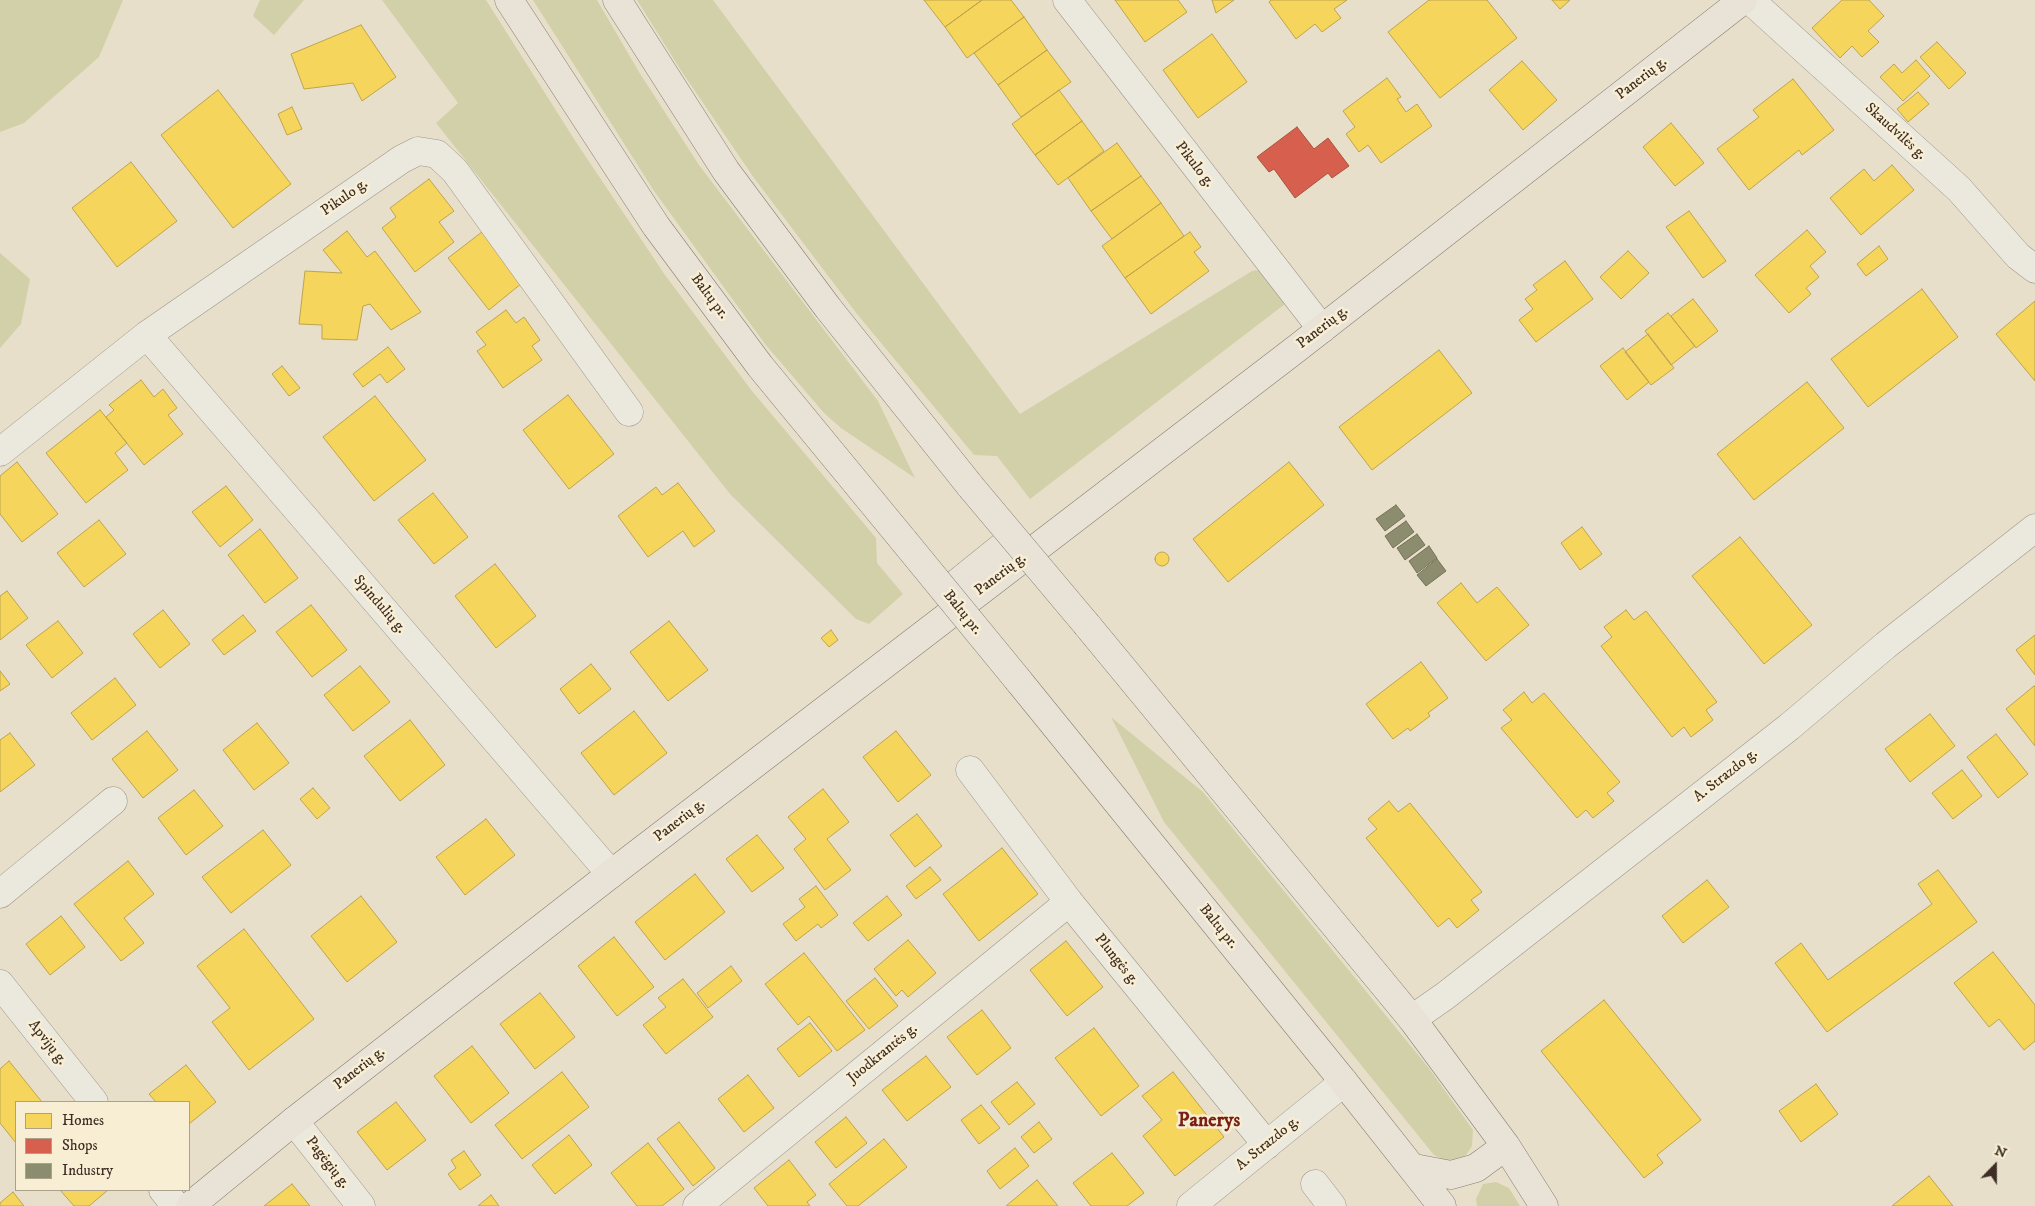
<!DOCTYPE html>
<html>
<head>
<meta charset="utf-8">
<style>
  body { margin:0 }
  #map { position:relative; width:2035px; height:1206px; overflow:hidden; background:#e8dfca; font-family:"IM FELL DW Pica",serif }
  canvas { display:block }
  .legend { position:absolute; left:15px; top:1101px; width:175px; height:90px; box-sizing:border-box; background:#f8eed4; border:1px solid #ada18e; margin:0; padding:6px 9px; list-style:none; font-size:15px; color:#3d2d25 }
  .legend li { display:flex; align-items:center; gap:10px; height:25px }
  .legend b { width:25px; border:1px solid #ada18e }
  .north { position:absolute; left:1970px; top:1141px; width:50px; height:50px; -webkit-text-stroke:4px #f8eed4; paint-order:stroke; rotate:22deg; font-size:14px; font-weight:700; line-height:20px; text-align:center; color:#3d2d25 }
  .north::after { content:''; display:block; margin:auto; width:18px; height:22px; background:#3d2d25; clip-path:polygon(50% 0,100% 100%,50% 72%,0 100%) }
</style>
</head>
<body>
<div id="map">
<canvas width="2035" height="1206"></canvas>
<ul class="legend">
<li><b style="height:14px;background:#f6d55c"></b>Homes</li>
<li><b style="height:14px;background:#d6604d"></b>Shops</li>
<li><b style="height:14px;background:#8c8c6e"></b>Industry</li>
</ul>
<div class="north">N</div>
</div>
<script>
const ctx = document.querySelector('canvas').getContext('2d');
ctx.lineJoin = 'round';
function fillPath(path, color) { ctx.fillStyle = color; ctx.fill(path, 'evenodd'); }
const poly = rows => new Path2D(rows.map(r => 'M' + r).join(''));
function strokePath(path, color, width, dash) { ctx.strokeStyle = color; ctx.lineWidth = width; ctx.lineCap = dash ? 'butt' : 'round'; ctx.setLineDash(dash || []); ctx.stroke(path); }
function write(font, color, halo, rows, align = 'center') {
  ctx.font = font + ' "IM FELL DW Pica",serif'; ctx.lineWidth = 5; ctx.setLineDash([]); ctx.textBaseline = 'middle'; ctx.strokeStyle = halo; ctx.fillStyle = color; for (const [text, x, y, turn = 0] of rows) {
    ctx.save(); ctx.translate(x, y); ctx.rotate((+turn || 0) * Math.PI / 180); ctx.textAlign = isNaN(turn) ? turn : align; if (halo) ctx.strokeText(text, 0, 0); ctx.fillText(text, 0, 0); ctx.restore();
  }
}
fillPath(poly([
  [0,0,123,0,99,57,24,123,0,132],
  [260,0,304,0,274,35,253,16],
  [382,0,486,0,576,142,665,275,752,391,876,538,877,563,903,594,869,624,856,619,730,494,436,123,458,103],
  [533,0,597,0,639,72,699,165,878,401,915,478,841,428,824,413,765,344,654,191],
  [637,0,713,0,1020,414,1252,271,1259,270,1266,276,1285,304,1030,499,997,456,974,455,857,314,754,178,680,69],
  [0,253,30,279,21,324,0,348],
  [1111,717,1203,792,1428,1067,1473,1130,1472,1146,1462,1161,1448,1162,1434,1155,1164,822],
  [1496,1182,1509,1188,1520,1206,1477,1206,1476,1199,1483,1184]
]), '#d2d0a9');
const homes = poly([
  [924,0,982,0,945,27,924,0],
  [982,0,1011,0,1024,17,967,58,945,27,982,0],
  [1115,0,1178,0,1187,12,1145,42,1115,0],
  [1212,0,1234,0,1216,13,1212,0],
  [1271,0,1347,0,1334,9,1341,18,1322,32,1315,24,1296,39,1269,2,1271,0],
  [1429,0,1487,0,1517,38,1440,98,1388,32,1429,0],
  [1552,0,1570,0,1560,9,1552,0],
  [1842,0,1869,0,1884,16,1868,31,1879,42,1862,57,1852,46,1840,58,1812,28,1842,0],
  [1024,17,1047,50,998,85,974,53,1024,17],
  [361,25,396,77,362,101,353,83,304,89,291,54,361,25],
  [1212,34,1247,82,1198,118,1163,70,1212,34],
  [1937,42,1966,73,1949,89,1920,57,1937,42],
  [1047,50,1071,82,1021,117,998,85,1047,50],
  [1916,60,1930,76,1903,101,1880,77,1894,64,1902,73,1916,60],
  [1522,61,1557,100,1523,130,1489,90,1522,61],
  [1387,78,1401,97,1397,99,1406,112,1417,104,1432,126,1381,163,1368,145,1359,152,1346,134,1355,127,1343,111,1387,78],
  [1793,79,1834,130,1802,155,1799,150,1749,190,1717,149,1759,117,1753,110,1793,79],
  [218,90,291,184,233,228,161,135,218,90],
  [1059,90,1082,121,1035,155,1012,124,1059,90],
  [1918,92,1929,104,1908,122,1897,109,1918,92],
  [292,107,302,129,287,135,278,114,292,107],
  [1082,121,1104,151,1058,185,1035,155,1082,121],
  [1671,123,1704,163,1675,186,1643,147,1671,123],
  [1117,143,1141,176,1091,211,1068,178,1117,143],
  [131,162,177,221,117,267,72,208,131,162],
  [1892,165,1914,190,1861,235,1830,198,1864,169,1874,181,1892,165],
  [1141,176,1161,203,1112,239,1091,211,1141,176],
  [429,179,454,211,439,222,454,242,415,272,382,228,396,217,390,208,429,179],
  [1161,203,1184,236,1125,278,1102,246,1161,203],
  [1689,211,1726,261,1703,278,1666,227,1689,211],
  [1807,230,1826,252,1810,266,1819,277,1806,288,1811,294,1789,313,1755,275,1807,230],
  [347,231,367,257,375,251,421,312,391,330,370,304,363,306,357,340,322,339,322,325,299,324,305,271,342,273,323,250,347,231],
  [482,232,522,283,489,310,448,258,482,232],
  [1190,232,1201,247,1194,252,1209,271,1151,314,1125,278,1190,232],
  [1879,246,1888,259,1866,276,1857,264,1879,246],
  [1628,251,1649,273,1621,299,1600,277,1628,251],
  [1565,261,1593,299,1536,342,1519,320,1533,309,1525,299,1537,290,1533,285,1565,261],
  [1922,289,1958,337,1868,407,1831,359,1922,289],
  [1693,299,1718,331,1696,348,1671,316,1693,299],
  [2035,301,2035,381,1996,334,2035,301],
  [506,310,516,323,524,317,540,340,532,346,542,360,503,388,477,351,486,345,476,332,506,310],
  [1668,313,1695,346,1671,365,1645,331,1668,313],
  [1648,334,1674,368,1651,385,1625,352,1648,334],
  [388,347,405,369,387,383,380,374,363,387,353,374,388,347],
  [1623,348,1649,382,1627,400,1600,366,1623,348],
  [1439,350,1472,393,1372,470,1339,427,1439,350],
  [282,366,300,388,289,396,272,374,282,366],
  [141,380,154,397,163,389,177,408,168,415,183,434,144,465,106,417,114,410,109,405,141,380],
  [1807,382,1844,428,1754,500,1717,454,1807,382],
  [568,395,614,454,569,489,523,430,568,395],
  [375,396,426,460,374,501,323,437,375,396],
  [100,410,127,443,115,453,128,470,86,503,46,453,100,410],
  [17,462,58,514,22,542,0,514,0,476,17,462],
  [1289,462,1324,505,1228,582,1193,539,1289,462],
  [678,483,715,531,694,547,683,531,648,557,618,516,656,487,662,495,678,483],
  [226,486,253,520,220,547,192,512,226,486],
  [433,493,468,537,434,564,398,520,433,493],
  [99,520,126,554,84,587,57,553,99,520],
  [1582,527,1602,554,1580,570,1561,543,1582,527],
  [260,529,298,578,265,603,228,555,260,529],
  [1740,537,1812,625,1764,664,1692,576,1740,537],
  '1155 559a7 7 0 1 1 14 0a7 7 0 1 1-14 0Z',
  [495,564,536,616,496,648,455,596,495,564],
  [1461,583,1477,603,1497,587,1529,625,1486,661,1437,603,1461,583],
  [7,591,28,618,0,640,0,596,7,591],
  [311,605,347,650,312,677,276,632,311,605],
  [163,610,190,644,160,668,133,634,163,610],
  [1626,610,1634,620,1646,611,1717,702,1706,710,1713,720,1691,737,1684,727,1672,737,1601,646,1612,637,1604,627,1626,610],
  [243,615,256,631,224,655,212,640,243,615],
  [58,621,83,653,52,678,26,645,58,621],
  [669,621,708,670,668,701,630,652,669,621],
  [831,630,838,640,829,647,821,638,831,630],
  [2035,635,2035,675,2016,650,2035,635],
  [1421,662,1448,698,1428,713,1430,716,1410,731,1408,728,1393,739,1366,704,1421,662],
  [591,664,611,689,579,714,560,689,591,664],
  [360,666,390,702,353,731,324,695,360,666],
  [0,671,10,684,0,691,0,671],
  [115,678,136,705,92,740,71,713,115,678],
  [2034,686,2035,687,2035,746,2006,709,2034,686],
  [1524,692,1532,703,1544,693,1620,782,1607,793,1614,801,1593,818,1586,810,1577,818,1501,728,1512,720,1503,710,1524,692],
  [634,711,667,753,614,795,581,753,634,711],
  [1930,714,1955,746,1910,782,1885,749,1930,714],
  [410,720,445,765,400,801,364,756,410,720],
  [257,723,289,763,254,790,223,750,257,723],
  [147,731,178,770,143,798,112,759,147,731],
  [896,731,931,775,898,802,863,757,896,731],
  [10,733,35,765,0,792,0,740,10,733],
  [1996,734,2028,774,1998,798,1967,757,1996,734],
  [1962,770,1982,796,1953,819,1932,793,1962,770],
  [313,788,330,808,317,819,300,799,313,788],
  [823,789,849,822,827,839,851,870,825,890,794,849,806,839,788,817,823,789],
  [194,790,223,826,186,855,158,818,194,790],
  [1389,801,1398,812,1410,803,1482,892,1471,900,1479,910,1457,928,1449,918,1438,927,1366,838,1377,829,1368,819,1389,801],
  [917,814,942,846,915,867,890,835,917,814],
  [486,819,515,855,465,895,436,857,486,819],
  [263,830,291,865,231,913,202,877,263,830],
  [757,835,784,868,752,892,726,859,757,835],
  [1002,848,1038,894,979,941,943,894,1002,848],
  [128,861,154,894,124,918,144,943,121,961,74,904,128,861],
  [930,867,941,880,916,899,906,886,930,867],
  [1938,870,1977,922,1827,1032,1775,963,1801,943,1828,980,1932,904,1918,884,1938,870],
  [695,874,725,912,665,960,635,922,695,874],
  [1707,880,1729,907,1683,943,1662,916,1707,880],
  [816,886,838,915,821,928,818,924,796,941,783,924,805,907,799,899,816,886],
  [361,896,397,942,347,982,311,936,361,896],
  [887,896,902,915,868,941,853,923,887,896],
  [61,916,85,947,50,975,26,944,61,916],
  [244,929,314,1019,249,1070,212,1022,230,1008,197,966,244,929],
  [614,937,654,987,617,1016,578,966,614,937],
  [908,940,936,973,908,997,902,990,896,996,874,969,908,940],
  [1066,941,1103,987,1067,1016,1030,970,1066,941],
  [1993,952,2035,1005,2035,1041,2024,1050,1999,1019,1989,1027,1954,983,1993,952],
  [804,953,865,1030,837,1051,809,1016,798,1025,765,984,804,953],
  [731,966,742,981,708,1008,697,993,731,966],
  [875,978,898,1006,869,1029,846,1001,875,978],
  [683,979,713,1017,666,1054,643,1025,666,1007,658,998,683,979],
  [540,993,575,1037,535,1069,500,1024,540,993],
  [1604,1000,1701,1120,1657,1155,1663,1163,1644,1178,1541,1051,1604,1000],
  [982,1010,1011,1048,977,1075,947,1037,982,1010],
  [810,1023,832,1051,799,1077,777,1049,810,1023],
  [1094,1028,1139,1086,1101,1116,1055,1058,1094,1028],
  [472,1046,509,1093,471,1123,434,1076,472,1046],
  [926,1056,951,1087,907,1121,882,1090,926,1056],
  [9,1061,42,1102,16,1102,16,1143,0,1123,0,1069,9,1061],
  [186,1065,216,1102,189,1124,189,1102,156,1102,149,1094,186,1065],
  [562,1072,589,1107,522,1159,495,1125,562,1072],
  [1173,1072,1224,1137,1175,1176,1143,1136,1162,1120,1142,1096,1173,1072],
  [748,1075,774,1108,744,1132,718,1099,748,1075],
  [1017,1082,1035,1104,1009,1125,991,1102,1017,1082],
  [1816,1084,1838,1114,1801,1142,1779,1111,1816,1084],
  [396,1102,426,1140,387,1170,357,1132,396,1102],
  [981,1105,1000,1128,979,1144,961,1120,981,1105],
  [846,1117,867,1143,836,1168,815,1142,846,1117],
  [679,1122,715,1168,693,1186,657,1139,679,1122],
  [1039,1122,1052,1139,1034,1153,1021,1137,1039,1122],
  [569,1135,592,1165,555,1194,532,1165,569,1135],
  [884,1139,907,1167,858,1206,847,1206,829,1184,884,1139],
  [648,1143,684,1189,662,1206,637,1206,611,1173,648,1143],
  [1015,1148,1029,1166,1000,1189,987,1171,1015,1148],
  [464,1151,481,1175,460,1190,448,1174,456,1168,451,1160,464,1151],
  [1112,1153,1144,1193,1127,1206,1091,1206,1073,1183,1112,1153],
  [789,1160,816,1195,807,1202,810,1206,768,1206,754,1188,789,1160],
  [1929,1176,1953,1206,1892,1206,1929,1176],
  [1037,1180,1058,1206,1006,1206,1037,1180],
  [292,1184,310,1206,264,1206,292,1184],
  [60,1190,108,1190,89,1206,74,1206,60,1190],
  [13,1192,24,1206,0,1206,0,1203,13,1192],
  [491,1195,499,1206,478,1206,491,1195]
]);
fillPath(homes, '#f6d55c');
strokePath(homes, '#bea34c', 1);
const shops = poly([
  [1297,127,1314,149,1328,138,1349,166,1332,178,1328,173,1295,198,1274,169,1269,172,1257,157,1297,127]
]);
fillPath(shops, '#d6604d');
strokePath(shops, '#a85141', 1);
const industry = poly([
  [1396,505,1405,516,1385,531,1376,519,1396,505],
  [1406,521,1414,532,1393,548,1385,536,1406,521],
  [1417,534,1425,545,1405,560,1397,548,1417,534],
  [1429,546,1437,558,1417,573,1409,561,1429,546],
  [1437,559,1446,571,1426,586,1417,575,1437,559]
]);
fillPath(industry, '#8c8c6e');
strokePath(industry, '#747058', 1);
const minor = poly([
  [1067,0,1322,329],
  [1750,0,1959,189,2018,256,2035,269],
  [147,335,611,874],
  [0,452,147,335,402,159,418,151,437,154,455,171,629,412],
  [970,770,1069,902,1267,1145],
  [0,894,113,801],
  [0,984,94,1102],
  [1412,1019,1445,996,1789,727,1886,645,2035,528],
  [294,1121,361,1206],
  [1315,1184,1332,1206],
  [163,1190,176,1206],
  [697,1206,1069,902],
  [1191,1206,1344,1082]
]);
const major = poly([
  [509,0,656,226,760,366,904,541],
  [617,0,726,171,828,308,971,487],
  [946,592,1013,538],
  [1087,625,1412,1019,1506,1146,1544,1206],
  [1018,680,1344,1082,1442,1206],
  [1414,1168,1451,1175,1476,1168,1506,1146],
  [190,1206,294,1121,611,874,1296,349,1743,0]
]);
strokePath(minor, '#9e968a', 29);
strokePath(major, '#867f74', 29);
strokePath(minor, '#ebe8dd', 28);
strokePath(major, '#e9e3d7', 28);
const majorBridge = poly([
  [971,487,1087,625],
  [904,541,1018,680]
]);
strokePath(majorBridge, '#867f74', 29, []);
strokePath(majorBridge, '#e9e3d7', 28);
write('15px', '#3d2d25', '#f8eed4', [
  ["Panerių g.",1642,79,-38],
  ["Skaudvilės g.",1895,132,42],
  ["Pikulo g.",1194,165,52],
  ["Pikulo g.",345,198,-35],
  ["Baltų pr.",709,297,53],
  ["Panerių g.",1323,328,-38],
  ["Panerių g.",1001,575,-37],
  ["Spindulių g.",379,605,49],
  ["Baltų pr.",962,613,51],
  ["A. Strazdo g.",1726,776,-38],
  ["Panerių g.",680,821,-38],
  ["Baltų pr.",1218,927,51],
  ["Plungės g.",1116,960,51],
  ["Apvijų g.",47,1043,52],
  ["Juodkrantės g.",883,1054,-39],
  ["Panerių g.",360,1069,-38],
  ["A. Strazdo g.",1268,1144,-39],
  ["Pagėgių g.",327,1163,52]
]);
write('bold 20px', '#7a1f14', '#f8eed4', [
  ["Panerys",1209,1122]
]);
</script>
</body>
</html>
